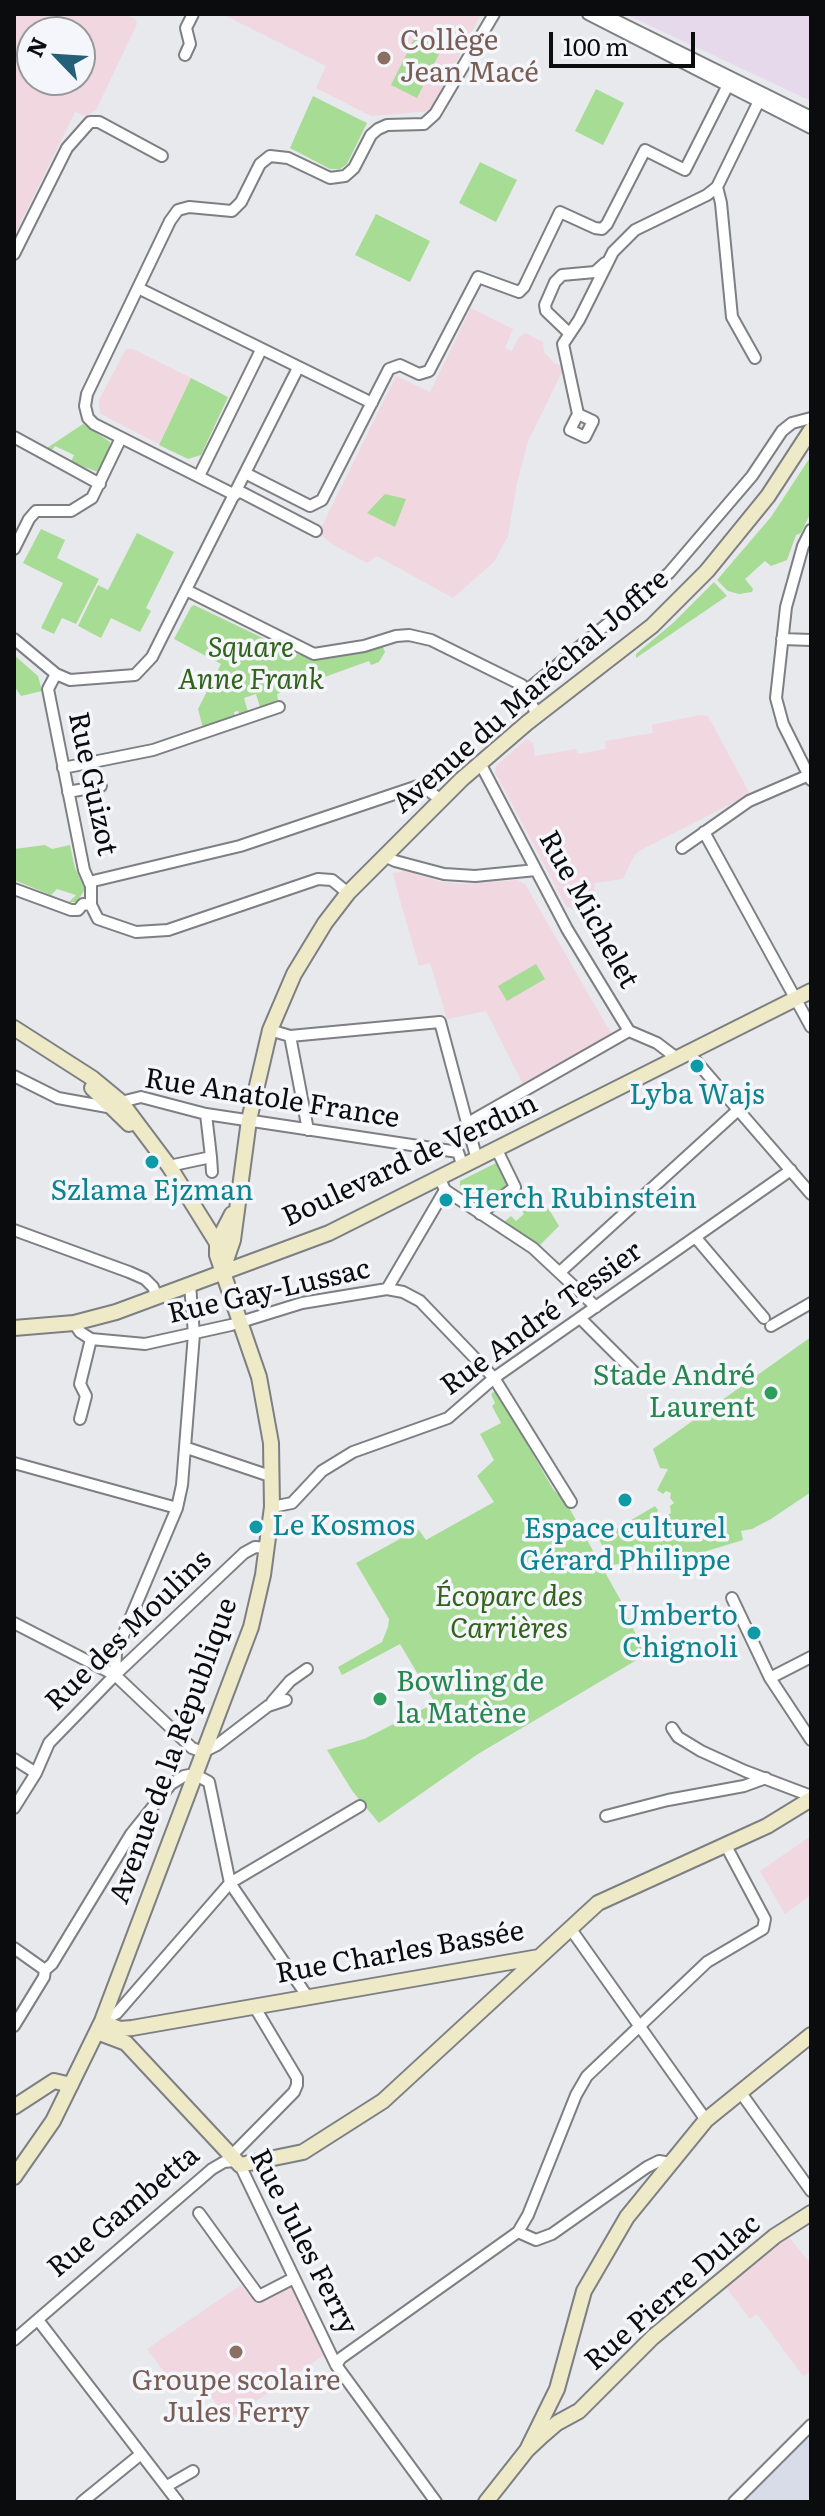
<!DOCTYPE html>
<html>
<head>
<meta charset="utf-8">
<style>
  body { margin:0 }
  #map { position:relative; width:825px; height:2516px; overflow:hidden; background:#e7e9ed; font-family:Literata,serif }
  canvas { display:block }
  .frame { position:absolute; inset:0; border:16px solid #0b0c0d; pointer-events:none }
  .north { position:absolute; left:16px; top:16px; width:80px; height:80px; box-sizing:border-box; background:#f4f6fb; border:2px solid #97989c; border-radius:50%; rotate:295deg; font-size:22px; font-weight:700; line-height:32px; text-align:center; color:#0b0c0d }
  .north::after { content:''; display:block; margin:auto; width:28px; height:36px; background:#246078; clip-path:polygon(50% 0,100% 100%,50% 72%,0 100%) }
  .scale { position:absolute; left:549px; top:32px; width:146px; height:36px; box-sizing:border-box; border:4px solid #0b0c0d; border-top:0; padding-left:10px; font-size:24px; line-height:28px; white-space:nowrap; color:#0b0c0d; -webkit-text-stroke:6px #f4f6fb; paint-order:stroke }
</style>
</head>
<body>
<div id="map">
<canvas width="825" height="2516"></canvas>
<div class="frame"></div>
<div class="north">N</div>
<div class="scale">100 m</div>
</div>
<script>
const ctx = document.querySelector('canvas').getContext('2d');
ctx.lineJoin = 'round';
function fillPath(path, color) { ctx.fillStyle = color; ctx.fill(path, 'evenodd'); }
const poly = rows => new Path2D(rows.map(r => 'M' + r).join(''));
function strokePath(path, color, width, dash) { ctx.strokeStyle = color; ctx.lineWidth = width; ctx.lineCap = dash ? 'butt' : 'round'; ctx.setLineDash(dash || []); ctx.stroke(path); }
function write(font, color, halo, rows, align = 'center') {
  ctx.font = font + ' Literata,serif'; ctx.lineWidth = 7; ctx.setLineDash([]); ctx.textBaseline = 'middle'; ctx.strokeStyle = halo; ctx.fillStyle = color; for (const [text, x, y, turn = 0] of rows) {
    ctx.save(); ctx.translate(x, y); ctx.rotate((+turn || 0) * Math.PI / 180); ctx.textAlign = isNaN(turn) ? turn : align; if (halo) ctx.strokeText(text, 0, 0); ctx.fillText(text, 0, 0); ctx.restore();
  }
}
fillPath(poly([
  [625,14,811,14,811,101]
]), '#e7d9ec');
fillPath(poly([
  [811,2435,811,2502,742,2502]
]), '#d8dce8');
fillPath(poly([
  [14,14,124,14,135,19,137,24,96,110,86,116,75,112,14,236],
  [32,32,80,32,80,80,32,80],
  [222,14,481,14,431,111,371,116,316,88,326,66],
  [471,308,513,329,505,348,512,351,519,337,525,333,543,342,544,352,554,363,561,366,563,370,528,441,517,483,508,536,494,562,453,598,377,556,367,563,330,543,319,532,396,376,430,392],
  [126,349,133,349,191,378,159,444,101,414,99,408,99,400],
  [700,715,708,716,750,794,639,851,634,856,623,879,595,883,594,892,596,897,572,909,566,906,495,772,496,766,527,739,533,743,535,756,576,749,578,754,606,749,605,741,653,733,652,725],
  [405,871,442,882,463,884,517,880,525,884,612,1035,523,1084,486,1011,447,1019,430,963,419,966,396,886,393,873],
  [811,1836,811,1895,785,1914,760,1871],
  [789,2237,809,2262,811,2261,811,2371,803,2376,757,2314,750,2319,726,2287],
  [241,2285,255,2302,290,2285,324,2355,227,2421,197,2374,176,2388,147,2349]
]), '#f0d7e0');
fillPath(poly([
  [416,35,442,48,417,98,391,85],
  [596,89,624,103,603,145,575,131],
  [313,96,367,123,347,164,340,169,330,169,290,148],
  [480,162,517,180,496,222,459,203],
  [376,214,430,241,410,282,355,255],
  [191,378,228,397,201,455,188,459,159,445],
  [83,424,110,442,109,453,98,472,71,462,74,455,55,446,51,451,47,448],
  [811,456,811,512,801,533,796,535,787,560,771,566,765,561,745,579,753,589,752,592,739,594,728,591,717,580,771,517],
  [385,494,406,499,395,527,367,513],
  [41,529,65,540,57,558,99,579,76,624,62,618,54,634,41,628,63,583,23,563],
  [137,533,174,552,146,608,151,611,140,632,111,618,101,638,78,626,98,585,108,590],
  [714,582,727,596,636,658,636,654,673,623],
  [194,605,294,653,310,658,328,657,383,647,385,652,379,662,371,665,369,661,277,694,278,700,260,707,256,694,244,698,248,712,240,715,238,711,234,712,235,717,203,728,198,709,221,664,174,639,191,607],
  [14,655,38,676,42,691,21,696,14,686],
  [45,845,52,849,70,845,75,868,85,889,77,902,69,902,76,895,57,889,51,895,14,880,14,849],
  [536,964,545,979,507,1001,498,986],
  [496,1163,500,1164,511,1185,507,1185,488,1204,481,1204,460,1190,460,1181],
  [539,1193,559,1226,539,1246,503,1223,511,1216,516,1221,524,1214,520,1208],
  [811,1337,811,1492,771,1519,752,1529,741,1531,743,1540,654,1567,636,1561,612,1565,599,1539,655,1506,658,1510,656,1516,662,1519,671,1513,670,1506,674,1503,670,1498,671,1493,666,1491,663,1494,657,1490,668,1469,660,1468,653,1449],
  [496,1390,553,1489,567,1504,621,1601,645,1655,478,1754,379,1823,353,1792,327,1750,364,1739,435,1703,400,1644,342,1675,338,1667,382,1642,388,1627,389,1619,356,1563,418,1529,426,1540,494,1502,477,1476,494,1460,480,1434,501,1423,492,1406,495,1403,491,1394]
]), '#a7dc94');
const street = poly([
  [588,14,811,128],
  [603,14,811,117],
  [185,55,190,44,186,28,193,14],
  [717,187,721,203,732,317,755,358],
  [14,254,67,148,90,122,99,122,162,156],
  [138,288,372,403],
  [569,333,546,311,545,305,555,282,562,275,595,272,605,263],
  [578,414,593,421,585,437,570,430,578,414,563,344,579,320,613,252,635,230,707,195,717,187,759,101,765,94],
  [14,437,100,484],
  [245,473,310,506,322,500,389,369,400,365,419,374,429,371,478,277,519,292,524,287,560,212,595,228,602,229,607,224,645,150,685,170,728,85],
  [199,476,261,350],
  [237,490,316,531],
  [235,495,94,424,88,418,85,406,87,394,170,221,178,210,189,207,232,211,241,202,260,164,270,156,288,158,330,178,345,176,354,168,371,135,378,129,387,125,424,124,435,114,494,14],
  [811,530,803,546,786,607,776,698,783,724,811,780],
  [14,549,29,519,36,511,71,511,92,498,121,438],
  [186,590,314,654,364,646,396,636,409,635,431,640,522,685,537,715],
  [14,639,56,674,70,680,135,675,152,657,164,633,298,368],
  [782,639,811,640],
  [56,674,48,689,84,870,91,886,91,905,98,919,136,932,168,930,318,879,332,880,348,893],
  [527,690,669,573,752,476,782,431,792,423,811,418],
  [480,763,567,929,629,1031,657,1043,678,1059],
  [63,768,153,750,279,707],
  [68,792,101,786],
  [704,832,811,1027],
  [682,848,749,801,809,775],
  [384,856,395,861,444,874,475,876,536,870],
  [89,882,240,846,418,786,425,788,441,800],
  [14,889,71,910,78,910,83,904,91,905],
  [270,1030,290,1036,440,1022,477,1160],
  [290,1036,308,1130],
  [689,1053,811,1194],
  [14,1076,58,1098,113,1108,121,1102,141,1097,206,1114,458,1152,463,1167],
  [466,1124,629,1031],
  [211,1157,212,1172],
  [169,1166,211,1157,206,1114],
  [440,1179,445,1190,533,1248,596,1307],
  [480,1214,515,1187,497,1150],
  [14,1230,129,1272,145,1279,153,1287,157,1297],
  [696,1238,764,1318],
  [560,1272,738,1110],
  [387,1289,445,1190],
  [580,1318,636,1374],
  [74,1323,80,1332,91,1339,145,1344,231,1325,302,1303,387,1289,403,1292,420,1301,494,1378,571,1502],
  [771,1326,811,1303],
  [80,1419,86,1396,80,1384,91,1339],
  [187,1448,273,1477],
  [14,1463,177,1508],
  [272,1507,292,1503,322,1471,353,1452,448,1418,494,1378,791,1170],
  [732,1598,770,1678,811,1740],
  [14,1623,115,1675,192,1748,203,1752,217,1745,268,1706,286,1700],
  [115,1675,116,1652,177,1508,182,1485,194,1334,190,1285],
  [770,1678,811,1657],
  [272,1702,290,1681,307,1669],
  [672,1728,678,1737,701,1751,745,1771,811,1796],
  [14,1759,36,1773],
  [14,1808,36,1773,49,1743,115,1675,244,1553,255,1547,267,1548],
  [606,1816,668,1800,744,1786,766,1778],
  [570,1928,706,2120],
  [14,1948,45,1970],
  [102,2021,117,2013,230,1883,360,1806],
  [14,2026,44,1977,45,1970,52,1964,131,1834,171,1784,184,1776,194,1774,209,1782,230,1883,307,1996],
  [741,2093,811,2191],
  [231,2156,294,2092,297,2085,297,2078,254,2006],
  [240,2165,336,2365,436,2502],
  [199,2213,259,2296,294,2278],
  [518,2232,536,2240,552,2234,647,2167,659,2161,670,2163],
  [38,2320,178,2502],
  [14,2340,212,2169,224,2162,234,2161],
  [336,2365,341,2358,518,2232,528,2215,576,2095,587,2076,707,1962,763,1929,765,1919,725,1844],
  [167,2486,193,2471],
  [82,2502,141,2454],
  [734,2502,811,2425]
]);
const secondary = poly([
  [14,1028,92,1078,121,1102,169,1166,217,1243],
  [92,1088,129,1124],
  [222,1272,233,1240,249,1120,270,1030,294,974,325,923,348,893,462,779,527,723,652,626,707,571,768,496,811,430],
  [14,1328,74,1323,116,1312,329,1233,811,991],
  [107,2024,120,2029,132,2028,539,1957],
  [97,2032,126,2043,240,2165,303,2152,383,2101,598,1903,767,1826,811,1799],
  [14,2107,54,2081,71,2085],
  [14,2177,53,2121,102,2021,251,1627,263,1575,272,1507,271,1443,259,1377,217,1255,217,1243,232,1214],
  [527,2450,557,2389,584,2291,627,2217,706,2120,811,2035],
  [486,2502,527,2450,542,2436,557,2423,579,2411,653,2337,775,2236,811,2213]
]);
strokePath(street, '#7d7f83', 14);
strokePath(secondary, '#7d7f83', 18);
strokePath(street, '#fff', 10);
strokePath(secondary, '#eeeac8', 14);
for (const [x, y, r, color] of [
  [384,58,8,"#8d6e63"],
  [697,1066,8,"#0f9aa8"],
  [152,1162,8,"#0f9aa8"],
  [446,1200,8,"#0f9aa8"],
  [771,1393,8,"#2e9e5b"],
  [625,1500,8,"#0f9aa8"],
  [256,1527,8,"#0f9aa8"],
  [754,1633,8,"#0f9aa8"],
  [380,1699,8,"#2e9e5b"],
  [236,2352,8,"#8d6e63"]
]) { const dot = new Path2D(); dot.arc(x, y, r, 0, 2 * Math.PI); ctx.fillStyle = color; ctx.fill(dot); strokePath(dot, '#f4f6fb', 3); }
write('28px', '#785e54', '#f4f6fb', [
  ["Collège",400,42],
  ["Jean Macé",400,74],
  ["Groupe scolaire",236,2382,"center"],
  ["Jules Ferry",236,2414,"center"]
], 'left');
write('italic 28px', '#31641a', '#f4f6fb', [
  ["Square",251,649],
  ["Anne Frank",251,681],
  ["Écoparc des",509,1598],
  ["Carrières",509,1630]
]);
write('28px', '#0b0c0d', '#f4f6fb', [
  ["Avenue du Maréchal Joffre",531,692,-41],
  ["Rue Guizot",92,784,78],
  ["Rue Michelet",588,910,61],
  ["Rue Anatole France",272,1099,9],
  ["Boulevard de Verdun",410,1161,-25],
  ["Rue Gay-Lussac",269,1292,-13],
  ["Rue André Tessier",542,1319,-36],
  ["Rue des Moulins",129,1631,-44],
  ["Avenue de la République",174,1751,-70],
  ["Rue Charles Bassée",400,1953,-10],
  ["Rue Gambetta",124,2212,-40],
  ["Rue Jules Ferry",303,2242,63],
  ["Rue Pierre Dulac",673,2293,-41]
]);
write('28px', '#0d838f', '#f4f6fb', [
  ["Lyba Wajs",697,1096],
  ["Szlama Ejzman",152,1192],
  ["Herch Rubinstein",462,1200,"left"],
  ["Le Kosmos",272,1527,"left"],
  ["Espace culturel",625,1530],
  ["Gérard Philippe",625,1562],
  ["Umberto",738,1617,"right"],
  ["Chignoli",738,1649,"right"]
]);
write('28px', '#27864d', '#f4f6fb', [
  ["Stade André",755,1377],
  ["Laurent",755,1409],
  ["Bowling de",396,1683,"left"],
  ["la Matène",396,1715,"left"]
], 'right');
</script>
</body>
</html>
